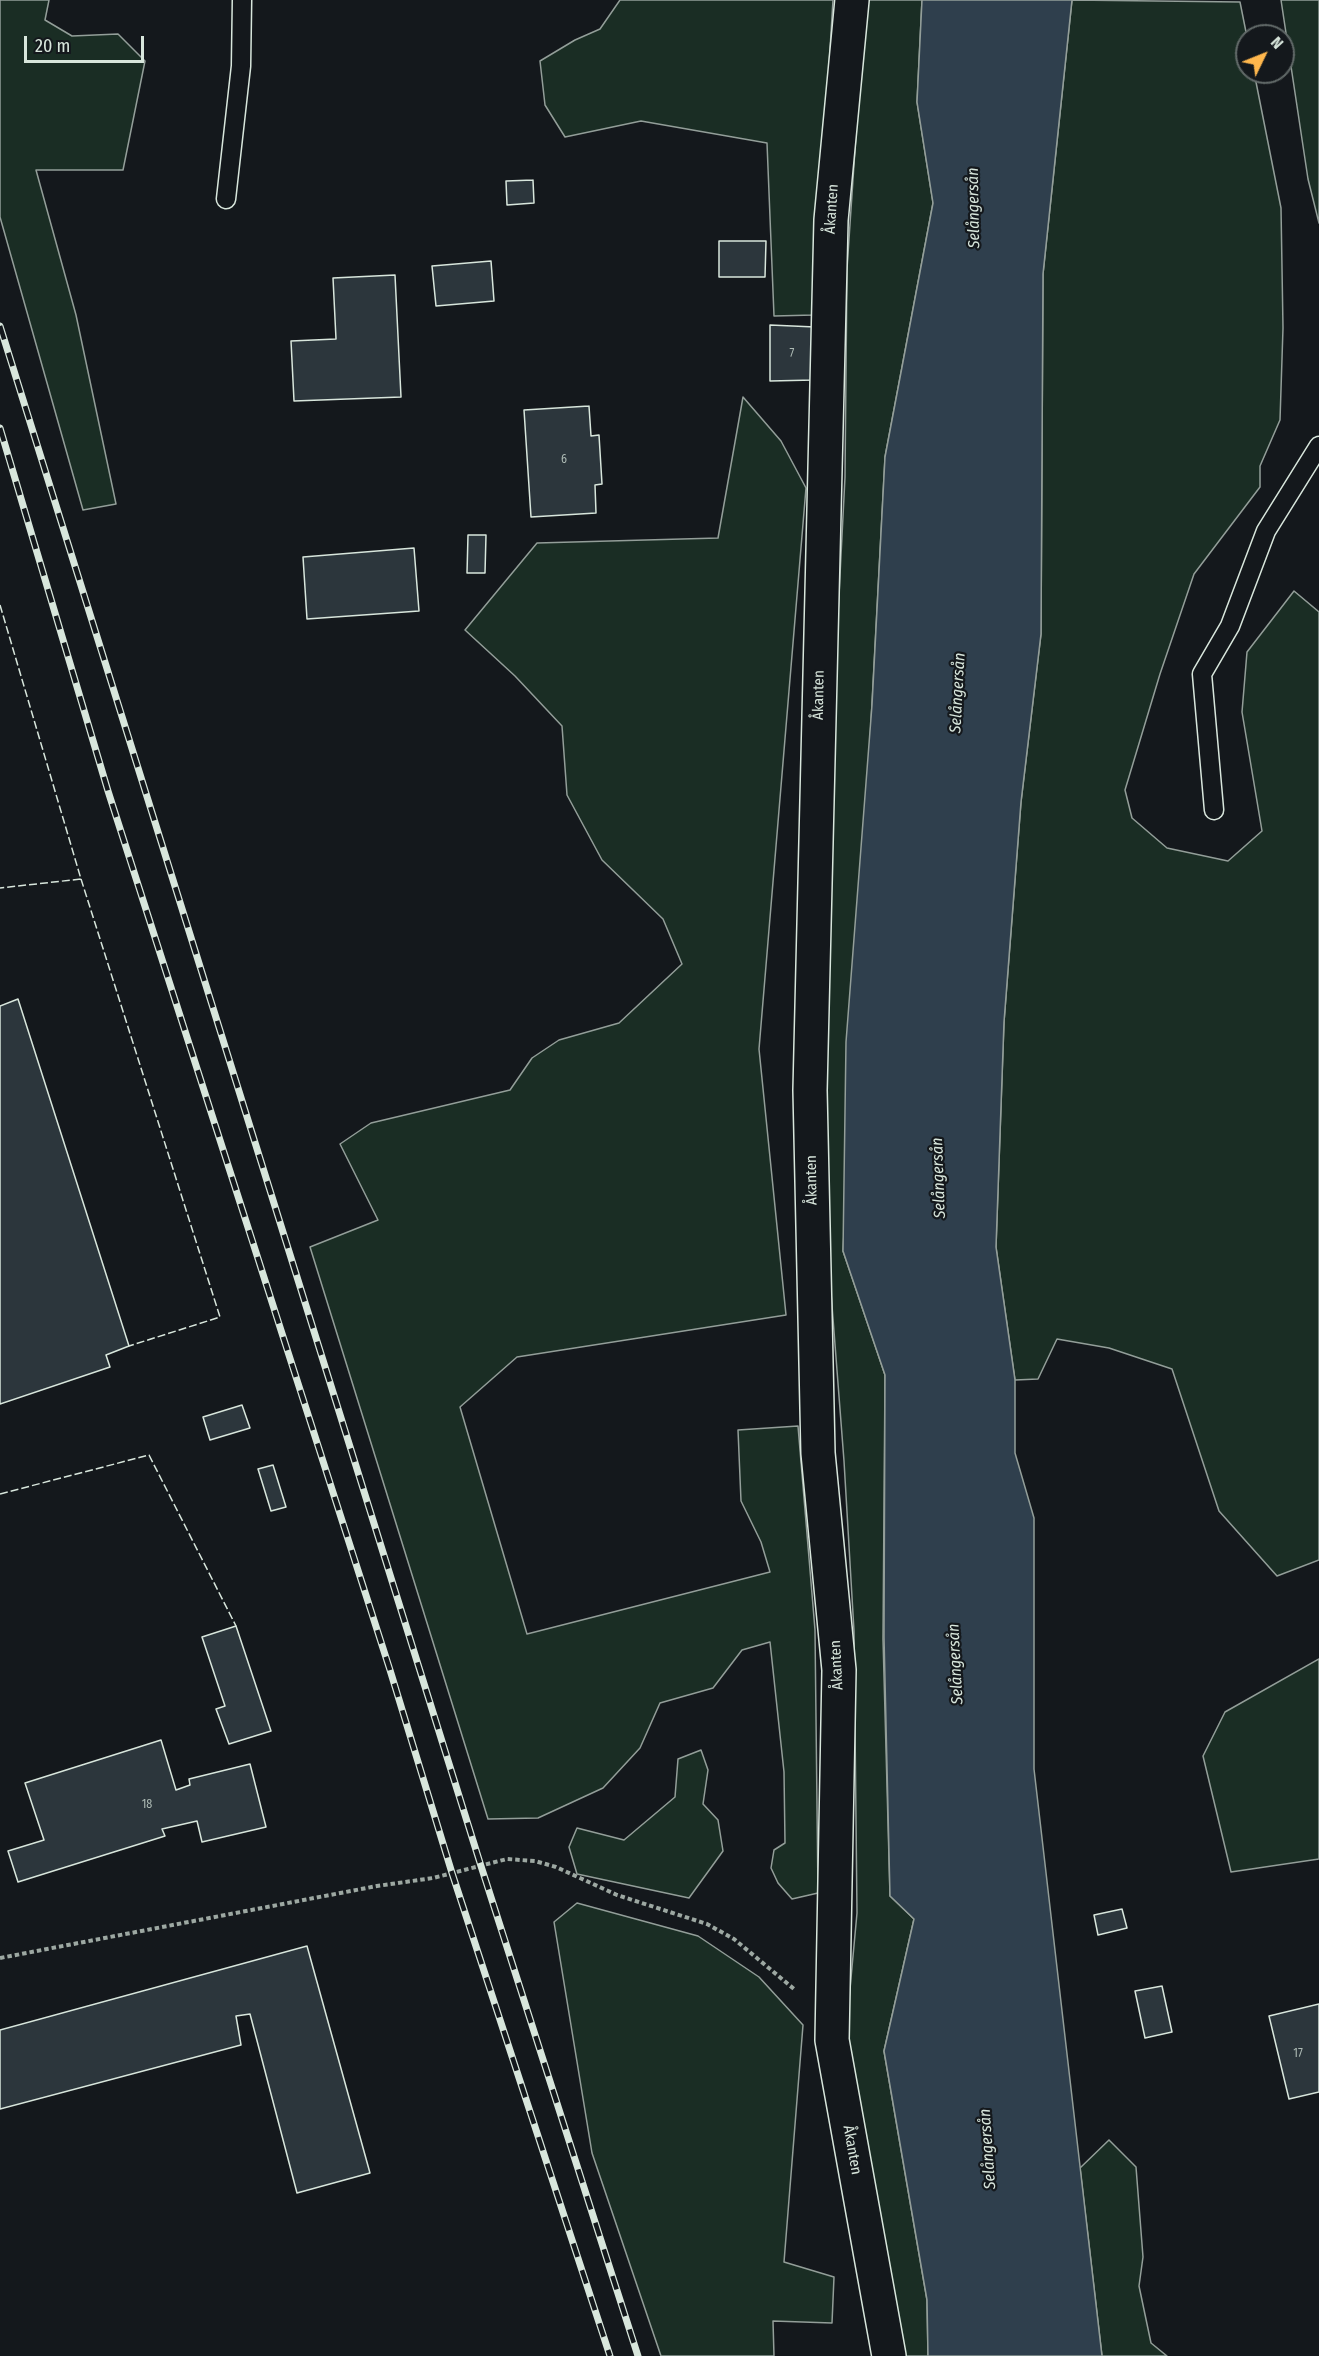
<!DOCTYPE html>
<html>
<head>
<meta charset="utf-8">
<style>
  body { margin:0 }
  #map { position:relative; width:1319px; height:2356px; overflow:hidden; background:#14181c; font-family:"Fira Sans Condensed",sans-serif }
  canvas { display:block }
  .north { position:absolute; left:1235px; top:24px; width:60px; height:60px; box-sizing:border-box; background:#14181c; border:2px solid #626a69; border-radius:50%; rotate:47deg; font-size:16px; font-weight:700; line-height:24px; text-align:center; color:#d8e6dc }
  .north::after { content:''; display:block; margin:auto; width:21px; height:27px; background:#ffb74d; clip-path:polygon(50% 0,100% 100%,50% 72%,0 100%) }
  .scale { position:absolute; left:24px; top:36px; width:120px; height:27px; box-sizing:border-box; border:3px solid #d8e6dc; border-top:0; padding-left:8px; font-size:18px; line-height:21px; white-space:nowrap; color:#d8e6dc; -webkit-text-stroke:4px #14181c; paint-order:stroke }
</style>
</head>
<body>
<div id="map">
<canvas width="1319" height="2356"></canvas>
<div class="north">N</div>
<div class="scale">20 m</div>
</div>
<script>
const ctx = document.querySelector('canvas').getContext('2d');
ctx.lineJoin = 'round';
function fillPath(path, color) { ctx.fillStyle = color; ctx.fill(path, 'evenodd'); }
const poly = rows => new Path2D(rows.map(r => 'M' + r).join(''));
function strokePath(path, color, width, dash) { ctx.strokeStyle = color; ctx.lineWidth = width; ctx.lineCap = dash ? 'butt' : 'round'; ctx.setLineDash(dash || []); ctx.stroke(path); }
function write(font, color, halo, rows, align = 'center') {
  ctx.font = font + ' "Fira Sans Condensed",sans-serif'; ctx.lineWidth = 4.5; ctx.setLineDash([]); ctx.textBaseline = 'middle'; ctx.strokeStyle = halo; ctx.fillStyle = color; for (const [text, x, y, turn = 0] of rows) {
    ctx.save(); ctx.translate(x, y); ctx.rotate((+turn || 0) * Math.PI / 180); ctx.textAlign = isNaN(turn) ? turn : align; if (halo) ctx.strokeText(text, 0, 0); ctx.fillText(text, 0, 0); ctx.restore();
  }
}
const green = poly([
  [0,0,49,0,45,20,72,36,118,34,145,61,123,170,36,170,76,315,116,504,83,510,0,217,0,0],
  [620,0,833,0,814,315,774,316,767,143,641,121,565,137,545,105,540,61,575,40,600,29,620,0],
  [865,0,922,0,917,102,933,203,885,457,843,1251,885,1375,883,1639,890,1896,914,1919,884,2051,927,2300,928,2356,900,2356,845,2043,857,1913,854,1631,844,1461,822,1176,834,693,845,477,847,269,865,0],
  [1072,0,1240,2,1247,37,1247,72,1254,72,1281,208,1283,328,1280,420,1260,466,1260,487,1194,574,1160,674,1125,790,1132,818,1167,848,1228,861,1262,831,1242,712,1247,652,1294,591,1319,612,1319,1560,1277,1576,1219,1511,1172,1369,1109,1348,1057,1339,1038,1379,1015,1380,996,1247,1004,1022,1021,802,1041,634,1043,274,1072,0],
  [1281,0,1319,0,1319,223,1308,179,1281,0],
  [743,397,781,441,806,488,759,1049,786,1315,517,1357,460,1407,527,1634,770,1572,761,1542,741,1501,738,1430,798,1426,815,1630,818,1893,792,1899,778,1883,771,1868,774,1850,785,1843,784,1772,770,1642,742,1650,713,1688,660,1703,640,1748,603,1788,538,1818,488,1819,310,1247,378,1220,340,1144,371,1123,510,1090,532,1058,559,1040,619,1023,682,964,663,919,602,860,567,795,562,726,515,676,465,630,537,543,718,538,743,397],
  [1319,1659,1319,1859,1231,1872,1203,1756,1225,1712,1319,1659],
  [701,1750,708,1770,703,1804,718,1820,723,1851,689,1898,577,1874,569,1847,577,1828,624,1840,675,1797,678,1759,701,1750],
  [577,1903,698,1936,759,1977,803,2025,784,2262,834,2277,832,2323,773,2321,774,2356,661,2356,592,2153,554,1922,577,1903],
  [1109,2140,1136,2167,1143,2257,1139,2286,1151,2343,1167,2356,1102,2356,1080,2168,1109,2140]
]);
fillPath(green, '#1a2d24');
strokePath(green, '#939e99', 1.5);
const water = poly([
  [922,0,1072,0,1043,274,1041,634,1021,802,1004,1022,996,1247,1015,1380,1015,1453,1034,1518,1034,1769,1102,2356,928,2356,927,2300,884,2051,914,1919,890,1896,884,1637,885,1375,843,1251,846,1042,872,705,885,457,933,203,917,102,922,0]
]);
fillPath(water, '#2f3f4d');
strokePath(water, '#939e99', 1.5);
const building = poly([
  [533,180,534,203,507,205,506,181,533,180],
  [719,241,766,241,765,277,719,277,719,241],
  [491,261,494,301,436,306,432,266,491,261],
  [395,275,401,397,294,401,291,341,336,339,333,278,395,275],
  [770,325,815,327,814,380,770,381,770,325],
  [589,406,591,436,599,435,602,484,595,485,596,513,531,517,524,410,589,406],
  [468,535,486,535,485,573,467,573,468,535],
  [414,548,419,611,307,619,303,557,414,548],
  [18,999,129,1346,106,1355,110,1367,0,1404,0,1006,18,999],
  [242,1405,250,1428,210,1440,203,1417,242,1405],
  [273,1465,286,1507,271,1511,258,1469,273,1465],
  [236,1626,271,1731,229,1744,216,1709,225,1706,202,1637,236,1626],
  [161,1740,176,1790,190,1785,189,1779,250,1764,266,1827,202,1842,197,1821,162,1829,165,1836,18,1882,8,1851,44,1840,25,1783,161,1740],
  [1122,1909,1127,1928,1098,1935,1094,1915,1122,1909],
  [307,1946,370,2173,297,2193,250,2014,236,2016,241,2045,0,2109,0,2030,307,1946],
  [1162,1986,1172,2032,1145,2038,1135,1991,1162,1986],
  [1319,2004,1319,2092,1289,2099,1269,2016,1319,2004]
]);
fillPath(building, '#2c363c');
strokePath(building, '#d8e6dc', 1.5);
const lane = poly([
  [226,199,241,66,242,0],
  [1214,810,1202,674,1230,626,1266,531,1319,446]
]);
const street = poly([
  [852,0,831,220,810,1090,818,1453,839,1670,832,2040,889,2356]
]);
strokePath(lane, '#d8e6dc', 21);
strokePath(street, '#d8e6dc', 36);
strokePath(poly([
  [0,1958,377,1886,433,1878,507,1859,535,1861,556,1867,617,1895,707,1924,734,1939,794,1989]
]), '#9da8a2', 4, [4.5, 3]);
strokePath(lane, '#14181c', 18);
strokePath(street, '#14181c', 33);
const rail = poly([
  [0,326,481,1866,638,2356],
  [0,428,108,791,390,1670,452,1873,610,2356]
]);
strokePath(rail, '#d8e6dc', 7);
strokePath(rail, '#14181c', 4.5, [14]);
strokePath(poly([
  [0,605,81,879,0,888],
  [81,879,220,1317,129,1346],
  [0,1494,149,1455,236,1626]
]), '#d8e6dc', 1.5, [8, 3]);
write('12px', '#adbab4', null, [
  ["7",792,354],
  ["6",564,460],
  ["18",147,1805],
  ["17",1298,2054]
]);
write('15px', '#d8e6dc', '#14181c', [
  ["Åkanten",832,209,-86],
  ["Åkanten",819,695,-89],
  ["Åkanten",812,1180,-91],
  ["Åkanten",837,1665,-93],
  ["Åkanten",852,2150,80]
]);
write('italic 16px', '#d8e6dc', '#14181c', [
  ["Selångersån",974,208,-91],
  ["Selångersån",958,693,-87],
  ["Selångersån",939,1178,-92],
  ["Selångersån",956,1664,-93],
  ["Selångersån",988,2149,-94]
]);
</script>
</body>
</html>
